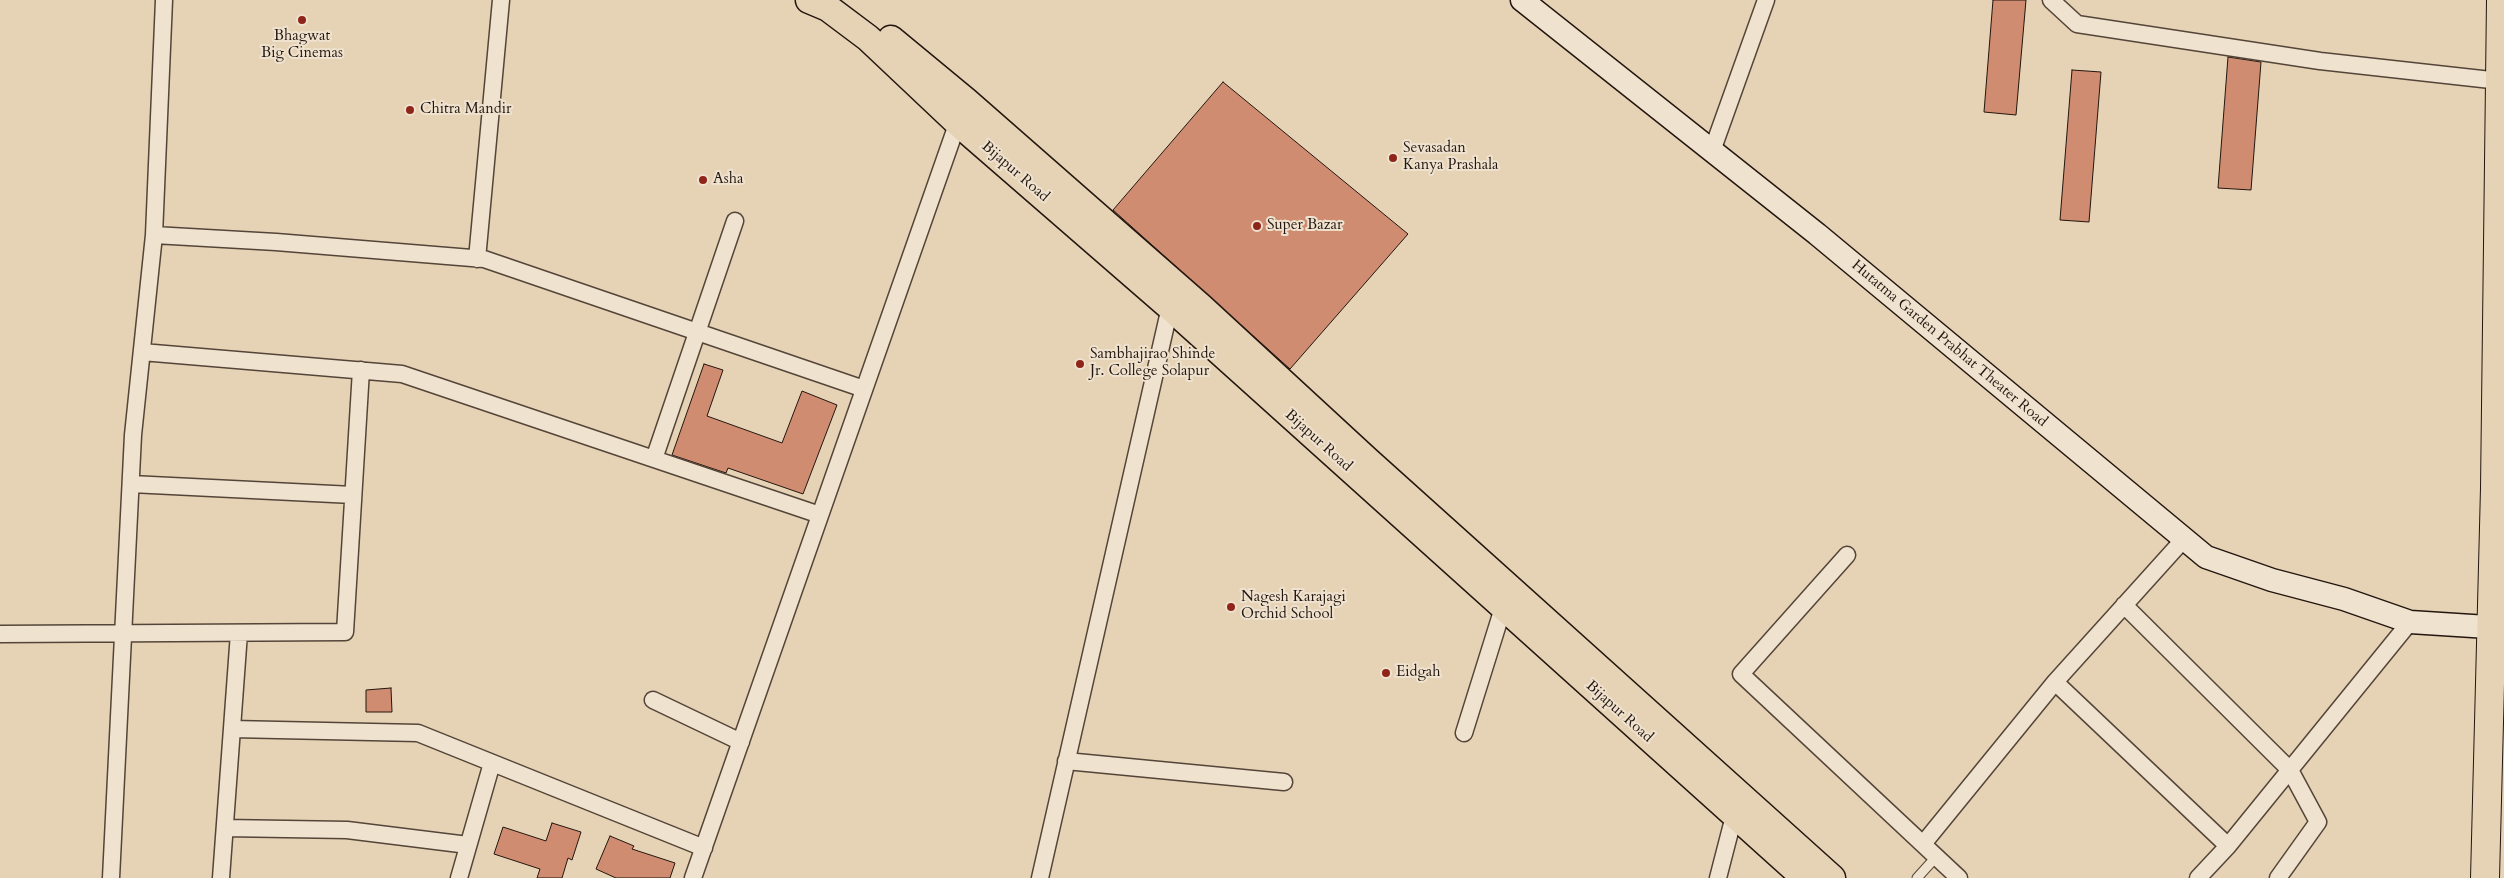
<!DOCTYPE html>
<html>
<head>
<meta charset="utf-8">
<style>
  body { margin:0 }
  canvas { display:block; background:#e6d2b5 }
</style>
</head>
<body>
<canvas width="2504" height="878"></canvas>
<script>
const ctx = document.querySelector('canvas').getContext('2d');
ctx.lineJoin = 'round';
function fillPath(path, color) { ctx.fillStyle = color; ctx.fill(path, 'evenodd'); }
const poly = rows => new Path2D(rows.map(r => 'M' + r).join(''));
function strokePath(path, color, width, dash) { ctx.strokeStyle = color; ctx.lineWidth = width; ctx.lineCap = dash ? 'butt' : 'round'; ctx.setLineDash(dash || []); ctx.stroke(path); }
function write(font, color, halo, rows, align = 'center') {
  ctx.font = font + ' Cardo,serif'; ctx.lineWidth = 4; ctx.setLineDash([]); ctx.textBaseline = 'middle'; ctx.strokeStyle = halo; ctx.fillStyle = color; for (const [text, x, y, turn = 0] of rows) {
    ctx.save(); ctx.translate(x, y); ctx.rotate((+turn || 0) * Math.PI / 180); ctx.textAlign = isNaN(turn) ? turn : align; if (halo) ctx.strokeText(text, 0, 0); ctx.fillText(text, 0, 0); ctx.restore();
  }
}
const building = poly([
  [1993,0,2026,0,2016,115,1984,112,1993,0],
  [2228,57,2261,62,2251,190,2218,188,2228,57],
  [2072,70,2101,72,2089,222,2060,220,2072,70],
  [1223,82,1408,234,1290,369,1113,210,1223,82],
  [704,364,723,370,707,416,782,443,802,391,837,405,803,494,728,468,726,473,672,455,704,364],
  [391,688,392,712,366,712,366,690,391,688],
  [552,823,581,832,572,860,568,858,562,878,537,878,540,869,494,854,503,827,546,841,552,823],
  [610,836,634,846,632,849,675,863,670,878,616,878,596,869,610,836]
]);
fillPath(building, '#cf8c71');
strokePath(building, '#23160f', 1);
const lane = poly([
  [1917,878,1936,857]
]);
const street = poly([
  [2051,0,2077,24,2320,61,2500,81],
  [1712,151,1766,0],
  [154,235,276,242,484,259,864,389],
  [477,259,501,0],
  [142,352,402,374,820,515],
  [654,459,735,221],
  [131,484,353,495],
  [1847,555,1741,674,1959,878],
  [2124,605,2290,770,2318,822,2278,878],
  [0,634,345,632,361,370],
  [2055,682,2228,846],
  [653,700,741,742],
  [232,729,418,733,704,848],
  [1464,733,1503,608],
  [1066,761,1284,782],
  [225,828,347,830,468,845],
  [1923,844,2055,682,2184,539],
  [111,878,133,435,154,235,164,0],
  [221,878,239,633],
  [459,878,492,763],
  [693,878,960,116],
  [1040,878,1170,307,1174,302],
  [1718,878,1734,816],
  [2198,878,2228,846,2410,622]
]);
const secondary = poly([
  [1522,0,1817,234,2206,557,2272,580,2344,599,2410,622,2504,628]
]);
const primary = poly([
  [809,0,828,8,868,38,958,123,1170,307,1805,878],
  [891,39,966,101,1201,307,1367,460,1832,878]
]);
const highway = poly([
  [2485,878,2495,488,2501,0]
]);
strokePath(lane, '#544538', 11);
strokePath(street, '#544538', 19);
strokePath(secondary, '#23160f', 25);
strokePath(primary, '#23160f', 29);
strokePath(highway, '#23160f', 30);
strokePath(lane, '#efe2cf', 9);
strokePath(street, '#efe2cf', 16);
strokePath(secondary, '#efe2cf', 22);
strokePath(primary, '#e6d2b5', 26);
strokePath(highway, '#e6d2b5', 28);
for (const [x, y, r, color] of [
  [302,20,5,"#8f2418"],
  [410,110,5,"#8f2418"],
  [1393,158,5,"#8f2418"],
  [703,180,5,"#8f2418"],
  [1257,226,5,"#8f2418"],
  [1080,364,5,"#8f2418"],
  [1231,607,5,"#8f2418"],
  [1386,673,5,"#8f2418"]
]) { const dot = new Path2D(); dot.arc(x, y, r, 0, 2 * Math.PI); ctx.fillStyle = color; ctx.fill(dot); strokePath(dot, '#efe2cf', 2); }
write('15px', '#23160f', '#efe2cf', [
  ["Bhagwat",302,37,"center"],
  ["Big Cinemas",302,54,"center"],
  ["Chitra Mandir",420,110],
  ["Sevasadan",1403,149],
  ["Kanya Prashala",1403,166],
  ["Asha",713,180],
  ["Super Bazar",1267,226],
  ["Sambhajirao Shinde",1090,355],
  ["Jr. College Solapur",1090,372],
  ["Nagesh Karajagi",1241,598],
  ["Orchid School",1241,615],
  ["Eidgah",1396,673]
], 'left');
write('15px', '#23160f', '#efe2cf', [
  ["Bijapur Road",1015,172,41],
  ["Hutatma Garden Prabhat Theater Road",1949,344,40],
  ["Bijapur Road",1318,441,42],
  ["Bijapur Road",1619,712,42]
]);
</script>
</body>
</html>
